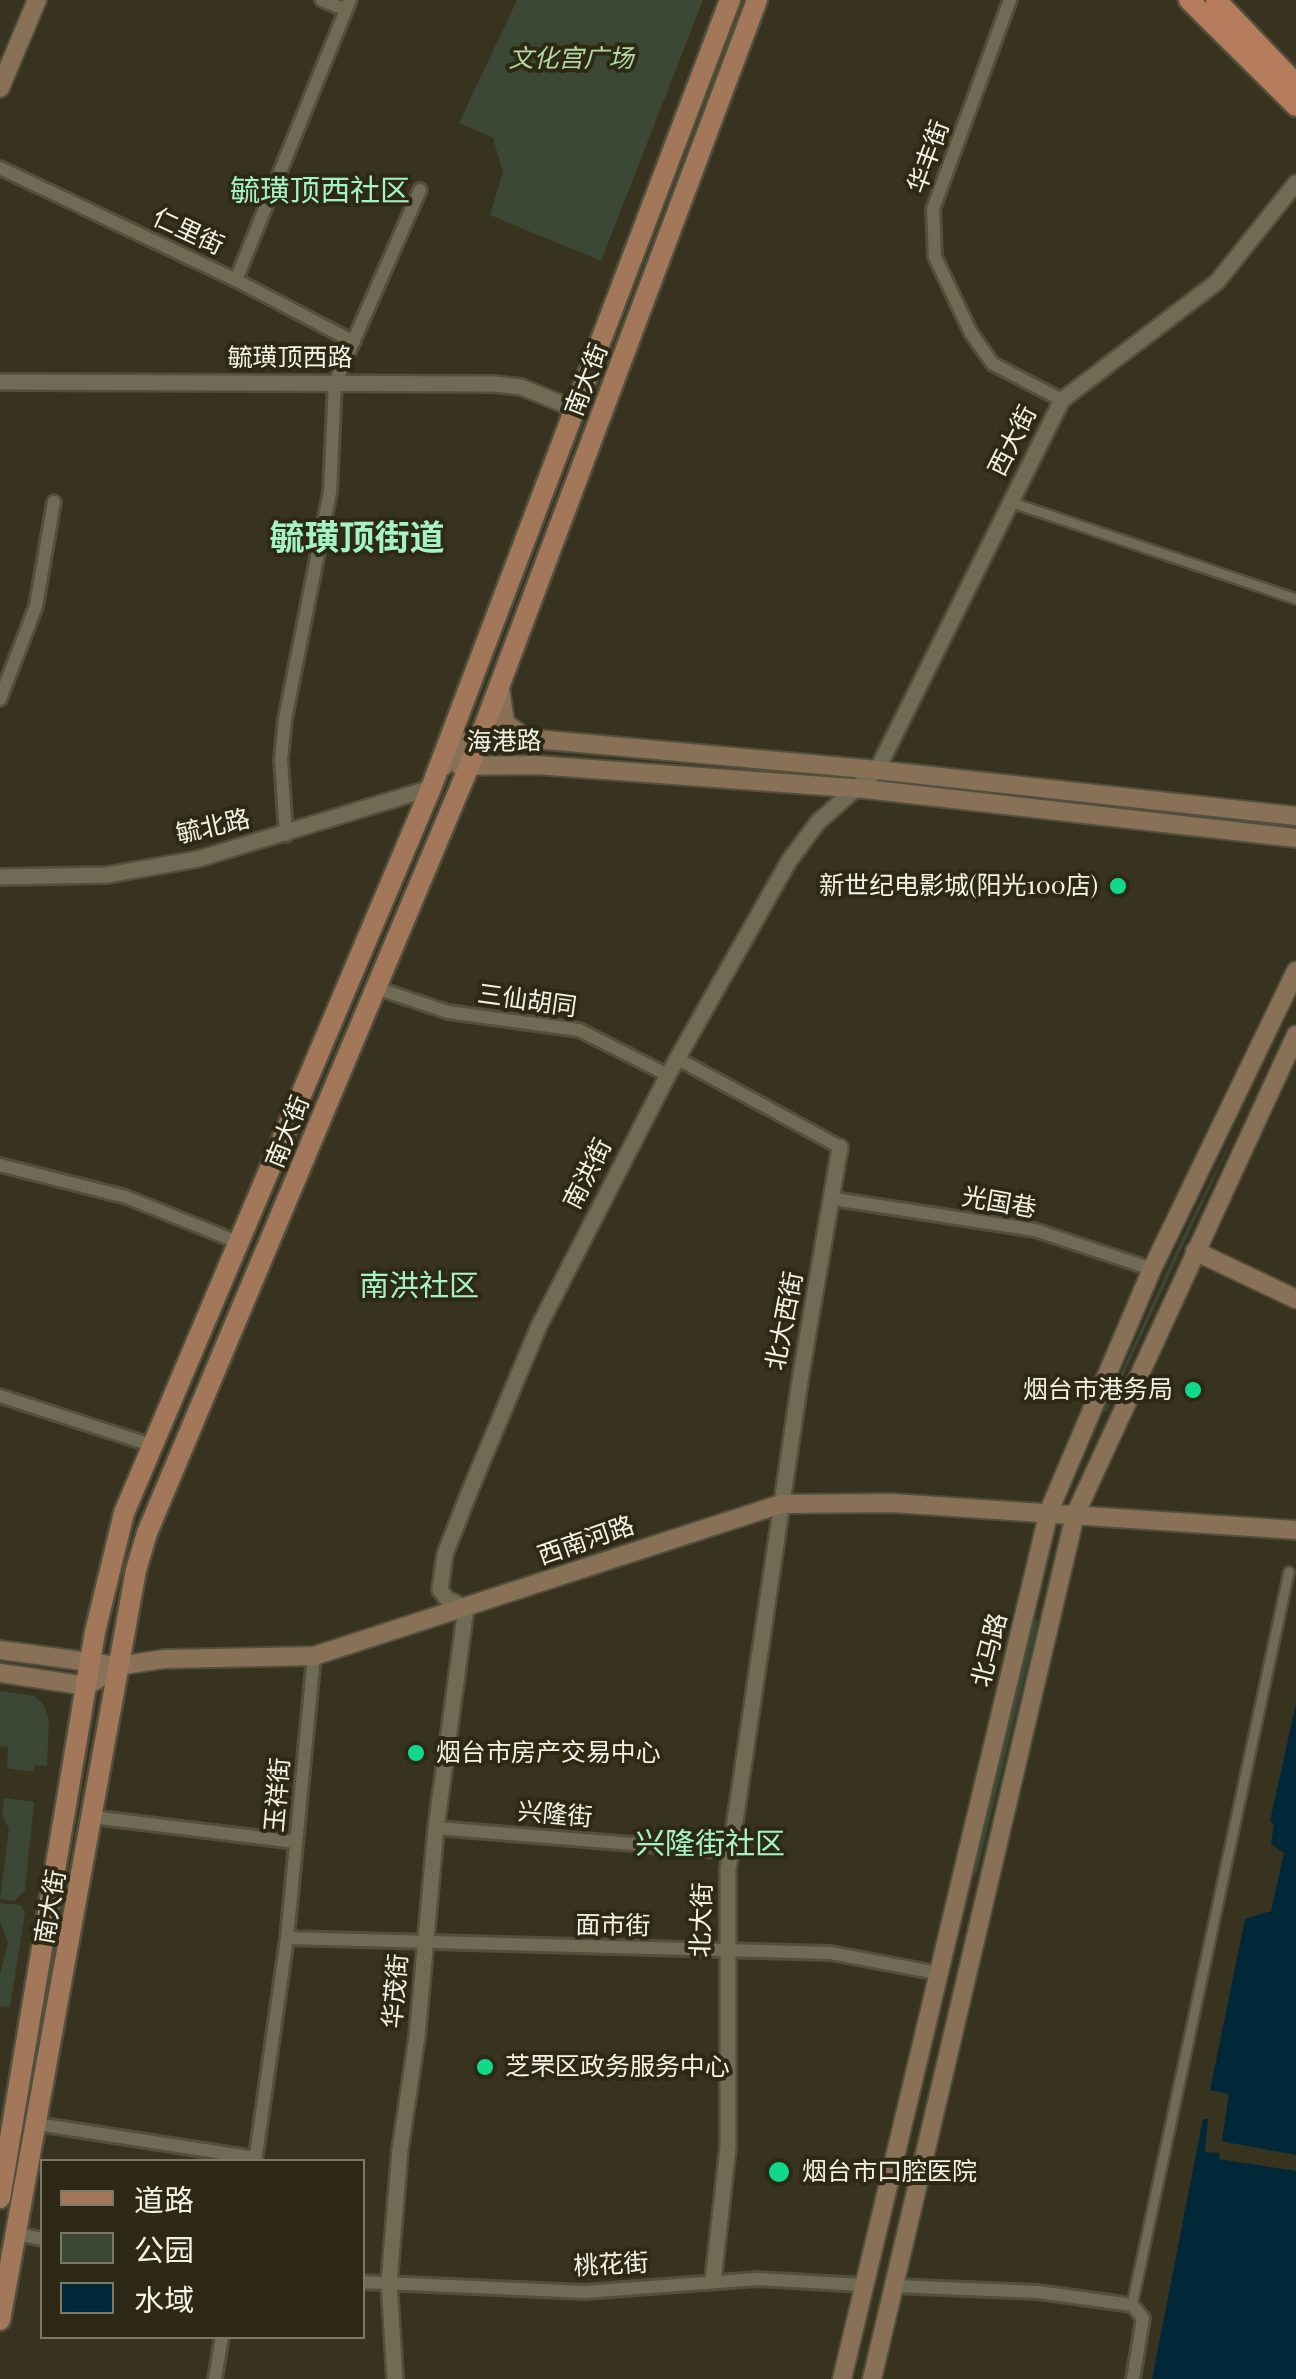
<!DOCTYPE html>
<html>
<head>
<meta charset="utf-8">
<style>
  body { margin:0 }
  #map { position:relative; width:1296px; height:2379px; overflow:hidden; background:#37331f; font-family:"Playfair Display","Noto Sans SC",serif }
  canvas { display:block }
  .legend { position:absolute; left:40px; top:2159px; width:325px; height:180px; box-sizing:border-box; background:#2d2915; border:2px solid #7d7968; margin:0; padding:12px 18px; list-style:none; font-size:30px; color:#f4f2e5 }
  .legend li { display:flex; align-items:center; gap:20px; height:50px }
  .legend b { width:50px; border:2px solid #7d7968 }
</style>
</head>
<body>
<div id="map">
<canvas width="1296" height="2379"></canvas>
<ul class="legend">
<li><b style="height:12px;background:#a3785a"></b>道路</li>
<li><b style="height:28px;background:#3b4836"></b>公园</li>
<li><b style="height:28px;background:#002839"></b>水域</li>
</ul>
</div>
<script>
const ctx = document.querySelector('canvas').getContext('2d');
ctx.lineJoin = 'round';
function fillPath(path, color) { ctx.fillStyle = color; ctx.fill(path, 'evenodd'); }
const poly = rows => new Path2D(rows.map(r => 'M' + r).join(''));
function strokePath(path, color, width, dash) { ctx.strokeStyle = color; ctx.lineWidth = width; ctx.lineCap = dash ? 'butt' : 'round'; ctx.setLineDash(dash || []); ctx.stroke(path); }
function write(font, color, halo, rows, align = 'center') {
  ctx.font = font + ' "Playfair Display","Noto Sans SC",serif'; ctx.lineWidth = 8; ctx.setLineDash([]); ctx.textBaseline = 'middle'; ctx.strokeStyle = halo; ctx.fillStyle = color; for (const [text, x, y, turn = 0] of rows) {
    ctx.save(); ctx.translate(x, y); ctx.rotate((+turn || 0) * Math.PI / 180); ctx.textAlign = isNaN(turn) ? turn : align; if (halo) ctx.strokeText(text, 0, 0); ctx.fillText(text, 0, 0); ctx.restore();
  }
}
fillPath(poly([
  [517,0,703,0,601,261,490,215,503,172,493,138,459,123],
  [1235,1133,1107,1410,1103,1413,1179,1245],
  [1035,1617,1038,1622,977,1872,972,1877],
  [0,1691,34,1696,44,1705,49,1720,47,1766,35,1765,34,1772,7,1768,8,1747,0,1746],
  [4,1798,34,1802,25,1890,14,1901,0,1899,9,1829,2,1815],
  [0,1903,20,1905,25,1913,10,2007,0,2006,0,1975,8,1943,0,1921]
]), '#3b4836');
fillPath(poly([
  [1296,1704,1296,2379,1152,2379,1203,2119,1208,2119,1205,2152,1220,2153,1229,2094,1210,2090,1245,1919,1271,1911,1284,1853,1271,1844,1274,1825,1270,1821]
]), '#002839');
fillPath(poly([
  [1221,2141,1296,2155,1296,2171,1219,2159]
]), '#37331f');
const pedestrian = poly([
  [1010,502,1296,599],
  [1132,2305,1289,1572]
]);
const minor = poly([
  [322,0,346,10],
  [1010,0,933,209,935,257,971,333,993,364,1062,400],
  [0,168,236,280,354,342],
  [236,280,350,0],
  [0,699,36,606,54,502],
  [286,835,281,760,285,719,330,492,335,383,420,190],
  [373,987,448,1012,579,1030,668,1075],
  [678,1059,840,1147],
  [0,1165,126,1197,240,1243],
  [834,1199,1035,1230,1152,1269],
  [0,1396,151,1445],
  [92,1817,296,1842],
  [436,1828,731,1852],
  [287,1938,831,1953,937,1973],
  [37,2124,255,2158],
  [255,2162,287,1938,314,1656],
  [17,2234,42,2239],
  [362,2282,585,2292,757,2279,863,2285],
  [894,2286,1038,2292,1132,2305,1143,2318,1133,2379],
  [215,2379,222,2336]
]);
const tertiary = poly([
  [0,382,494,384,521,387,575,409],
  [0,877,107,875,198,859,431,788],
  [713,2281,728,2147,728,1869,801,1374,840,1147],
  [395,2379,389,2283,400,2150,417,2037,436,1828,466,1608,447,1599,440,1590,445,1554,471,1488,539,1326,668,1075,789,861,818,822,877,770,1062,400,1217,282,1296,183]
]);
const secondary = poly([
  [0,88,37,0],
  [500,687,505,723,523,736],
  [444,766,464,742,480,734,877,770,1296,816],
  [460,766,536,765,865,789,1296,838],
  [1195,1251,1296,1299],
  [0,1650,118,1666,164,1659,314,1656,781,1504,892,1503,1296,1530],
  [0,1673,87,1686,118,1666],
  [842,2379,1049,1511,1152,1269,1296,971],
  [872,2379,1075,1515,1296,1035]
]);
const primary = poly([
  [0,2198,95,1632,124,1513,431,788,730,0],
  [0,2320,136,1570,147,1533,470,764,757,0]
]);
const trunk = poly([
  [1189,0,1296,106],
  [1216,0,1296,84]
]);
strokePath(pedestrian, '#524f3c', 14);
strokePath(minor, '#524f3c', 18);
strokePath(tertiary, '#524f3c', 20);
strokePath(secondary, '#524f3c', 22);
strokePath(primary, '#524f3c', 25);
strokePath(trunk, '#524f3c', 25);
strokePath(pedestrian, '#6f6b55', 9);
strokePath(minor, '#6f6b55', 12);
strokePath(tertiary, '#6f6b55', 15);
strokePath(secondary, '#897158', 18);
strokePath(primary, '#a3785a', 20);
strokePath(trunk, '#b47c5c', 20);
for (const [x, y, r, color] of [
  [1118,886,10,"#11d98a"],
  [1193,1390,10,"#11d98a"],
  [416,1753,10,"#11d98a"],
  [485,2067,10,"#11d98a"],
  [779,2172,12,"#11d98a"]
]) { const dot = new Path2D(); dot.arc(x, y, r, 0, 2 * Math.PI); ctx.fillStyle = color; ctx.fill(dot); strokePath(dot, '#2d2915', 4); }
write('italic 25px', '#b1d9a2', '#2d2915', [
  ["文化宫广场",571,59]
]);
write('25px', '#f4f2e5', '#2d2915', [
  ["华丰街",929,157,-70],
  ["仁里街",188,232,25],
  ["毓璜顶西路",290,358],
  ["南大街",587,380,-69],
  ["西大街",1013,441,-63],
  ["海港路",504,742,-1],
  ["毓北路",213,827,-13],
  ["三仙胡同",527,1001,8],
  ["南大街",288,1132,-68],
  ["南洪街",588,1174,-63],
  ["光国巷",999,1203,10],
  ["北大西街",785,1321,-79],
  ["西南河路",586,1541,-19],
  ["北马路",990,1650,-76],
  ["玉祥街",278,1795,-85],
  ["兴隆街",555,1815,5],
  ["南大街",51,1907,-80],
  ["北大街",702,1920,-88],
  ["面市街",613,1926,1],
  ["华茂街",396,1991,-85],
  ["桃花街",611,2265,-3]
]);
write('25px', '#f4f2e5', '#2d2915', [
  ["新世纪电影城(阳光100店)",1098,886,"right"],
  ["烟台市港务局",1173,1390,"right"],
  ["烟台市房产交易中心",436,1753],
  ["芝罘区政务服务中心",505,2067],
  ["烟台市口腔医院",802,2172]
], 'left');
write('30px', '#a5f3c5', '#2d2915', [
  ["毓璜顶西社区",320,192],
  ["南洪社区",419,1287],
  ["兴隆街社区",710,1845]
]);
write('bold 35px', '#a5f3c5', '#2d2915', [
  ["毓璜顶街道",357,539]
]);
</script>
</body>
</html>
